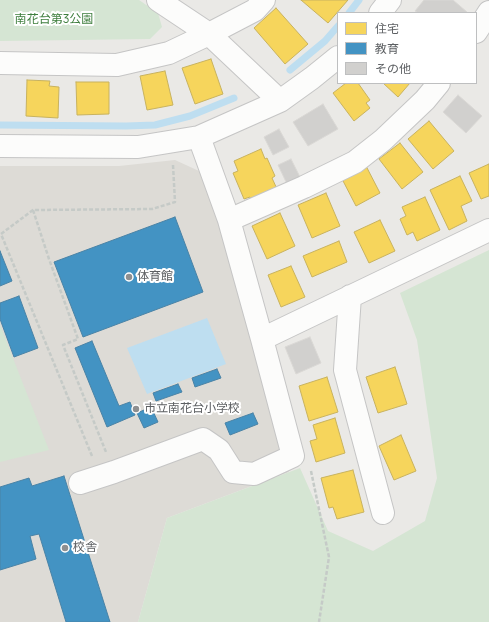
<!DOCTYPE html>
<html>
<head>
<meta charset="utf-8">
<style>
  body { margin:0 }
  #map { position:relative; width:489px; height:622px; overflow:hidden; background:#eae9e6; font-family:Manrope,"Noto Sans JP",sans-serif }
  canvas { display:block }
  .legend { position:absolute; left:337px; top:12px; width:140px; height:72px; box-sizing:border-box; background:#fff; border:1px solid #bebfc0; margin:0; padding:5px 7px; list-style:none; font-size:12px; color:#5c5f62 }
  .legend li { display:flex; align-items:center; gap:8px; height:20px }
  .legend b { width:20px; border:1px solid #bebfc0 }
</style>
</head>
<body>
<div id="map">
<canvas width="489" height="622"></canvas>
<ul class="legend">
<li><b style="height:11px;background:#f6d55c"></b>住宅</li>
<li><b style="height:11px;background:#4393c3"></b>教育</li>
<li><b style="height:11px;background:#d1d0ce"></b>その他</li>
</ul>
</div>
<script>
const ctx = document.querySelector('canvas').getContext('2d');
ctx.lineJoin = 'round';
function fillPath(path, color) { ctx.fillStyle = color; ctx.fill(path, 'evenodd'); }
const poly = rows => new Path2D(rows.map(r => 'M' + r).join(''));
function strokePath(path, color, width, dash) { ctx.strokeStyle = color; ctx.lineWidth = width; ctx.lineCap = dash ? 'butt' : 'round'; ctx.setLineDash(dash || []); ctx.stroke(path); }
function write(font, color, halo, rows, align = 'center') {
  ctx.font = font + ' Manrope,"Noto Sans JP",sans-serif'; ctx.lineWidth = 4; ctx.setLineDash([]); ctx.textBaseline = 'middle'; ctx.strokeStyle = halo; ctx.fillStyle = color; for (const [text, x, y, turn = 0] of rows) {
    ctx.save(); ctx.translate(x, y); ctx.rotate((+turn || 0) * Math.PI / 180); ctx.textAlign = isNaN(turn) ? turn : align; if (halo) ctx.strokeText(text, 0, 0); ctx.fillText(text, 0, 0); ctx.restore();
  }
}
fillPath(poly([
  [175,160,199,171,219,223,255,345,289,472,167,518,138,622,0,622,0,166,119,166]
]), '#dddbd6');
fillPath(poly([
  [0,0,139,0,158,13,162,27,150,39,0,41],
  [489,250,489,622,138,622,167,518,300,468,328,531,373,551,425,521,437,478,417,340,400,293],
  [0,325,49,450,0,462]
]), '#d5e5d3');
fillPath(poly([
  [207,318,226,364,147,394,127,348]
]), '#bedef0');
const homes = poly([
  [301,0,348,0,328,23,301,0],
  [276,8,308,44,285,64,254,28,276,8],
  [211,59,223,94,195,104,182,68,211,59],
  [165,71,173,105,147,110,140,76,165,71],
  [27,80,50,81,49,86,59,87,58,118,26,116,27,80],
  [76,82,109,82,109,114,77,115,76,82],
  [346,83,358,83,370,100,366,103,370,108,354,121,333,93,346,83],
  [383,83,410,83,398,97,383,83],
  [429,121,454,151,433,169,408,139,429,121],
  [400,143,423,172,402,189,379,159,400,143],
  [261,149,265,159,267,158,275,176,272,178,277,189,251,201,250,197,244,199,233,173,238,171,234,161,261,149],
  [365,164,380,193,356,206,341,177,365,164],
  [489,164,489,196,481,199,469,173,489,164],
  [460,176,472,201,461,206,467,221,449,230,430,190,460,176],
  [326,193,340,226,312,238,298,205,326,193],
  [425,197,440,230,417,241,413,232,407,235,400,219,406,216,402,207,425,197],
  [280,213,295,246,267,259,252,226,280,213],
  [380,220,395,251,369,263,354,232,380,220],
  [339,241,347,262,312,277,303,256,339,241],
  [291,266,305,297,281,307,268,275,291,266],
  [395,367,407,404,378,413,366,377,395,367],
  [327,377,338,412,309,421,299,386,327,377],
  [335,418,345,453,316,462,310,441,317,439,313,425,335,418],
  [401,435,416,471,394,480,379,446,401,435],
  [353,470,364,512,337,519,333,507,329,508,321,478,353,470]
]);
fillPath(homes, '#f6d55c');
strokePath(homes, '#c8b25e', 1);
const schools = poly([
  [175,217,203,292,83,337,54,262,175,217],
  [0,251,12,281,0,286,0,251],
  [19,296,38,348,14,357,0,319,0,303,19,296],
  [92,341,119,406,130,402,135,415,107,427,75,348,92,341],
  [217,369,221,378,195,387,192,378,217,369],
  [178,384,182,392,156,401,153,393,178,384],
  [151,407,158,422,144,428,137,413,151,407],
  [253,413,258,424,230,435,225,423,253,413],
  [64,476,110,622,66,622,39,534,30,536,36,559,0,570,0,487,29,478,32,486,64,476]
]);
fillPath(schools, '#4393c3');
strokePath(schools, '#4a83a6', 1);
strokePath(poly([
  [349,13,359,0],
  [290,70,325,41,338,26],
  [0,125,126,126,155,125,190,116,234,98]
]), '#bedef0', 7);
const building = poly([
  [424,0,453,0,467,12,466,13,418,13,415,11,424,0],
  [458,95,482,116,466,133,443,112,458,95],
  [323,104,338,129,308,146,293,122,323,104],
  [279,129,289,147,273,155,264,137,279,129],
  [291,159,300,177,287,184,278,165,291,159],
  [310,337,321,363,296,374,285,347,310,337]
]);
fillPath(building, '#d1d0ce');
strokePath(building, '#dad8d5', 1);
const minor = poly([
  [158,0,209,34,280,101],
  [380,13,390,0],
  [476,32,489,12],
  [0,63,117,65,169,53,209,34,255,10,264,0],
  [0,146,138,147,199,137,280,101,312,78,338,57],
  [229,220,304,187,355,162,383,140,425,100,439,83],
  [350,296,345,370,383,513],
  [262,339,489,230],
  [80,483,114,472,203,439,219,450,233,472,254,474,293,456,262,339,229,220,199,137]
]);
strokePath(minor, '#c5c5c5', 24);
strokePath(poly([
  [33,210,49,259,78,339,63,345,106,452],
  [92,456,1,234,33,210,152,209,175,202,173,165],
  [311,471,329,557,319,622]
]), '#c5cac7', 2.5, [4, 2]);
strokePath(minor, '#fcfcfb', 22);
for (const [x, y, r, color] of [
  [129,277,4,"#8e8f90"],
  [136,409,4,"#8e8f90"],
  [65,548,4,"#8e8f90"]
]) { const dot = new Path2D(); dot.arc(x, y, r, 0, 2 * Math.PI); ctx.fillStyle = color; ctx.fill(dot); strokePath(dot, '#fff', 1.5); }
write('12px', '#3f7f3e', '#fff', [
  ["南花台第3公園",54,20]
]);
write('12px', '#5c5f62', '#fff', [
  ["体育館",137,277],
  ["市立南花台小学校",144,409],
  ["校舎",73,548]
], 'left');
</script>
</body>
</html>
